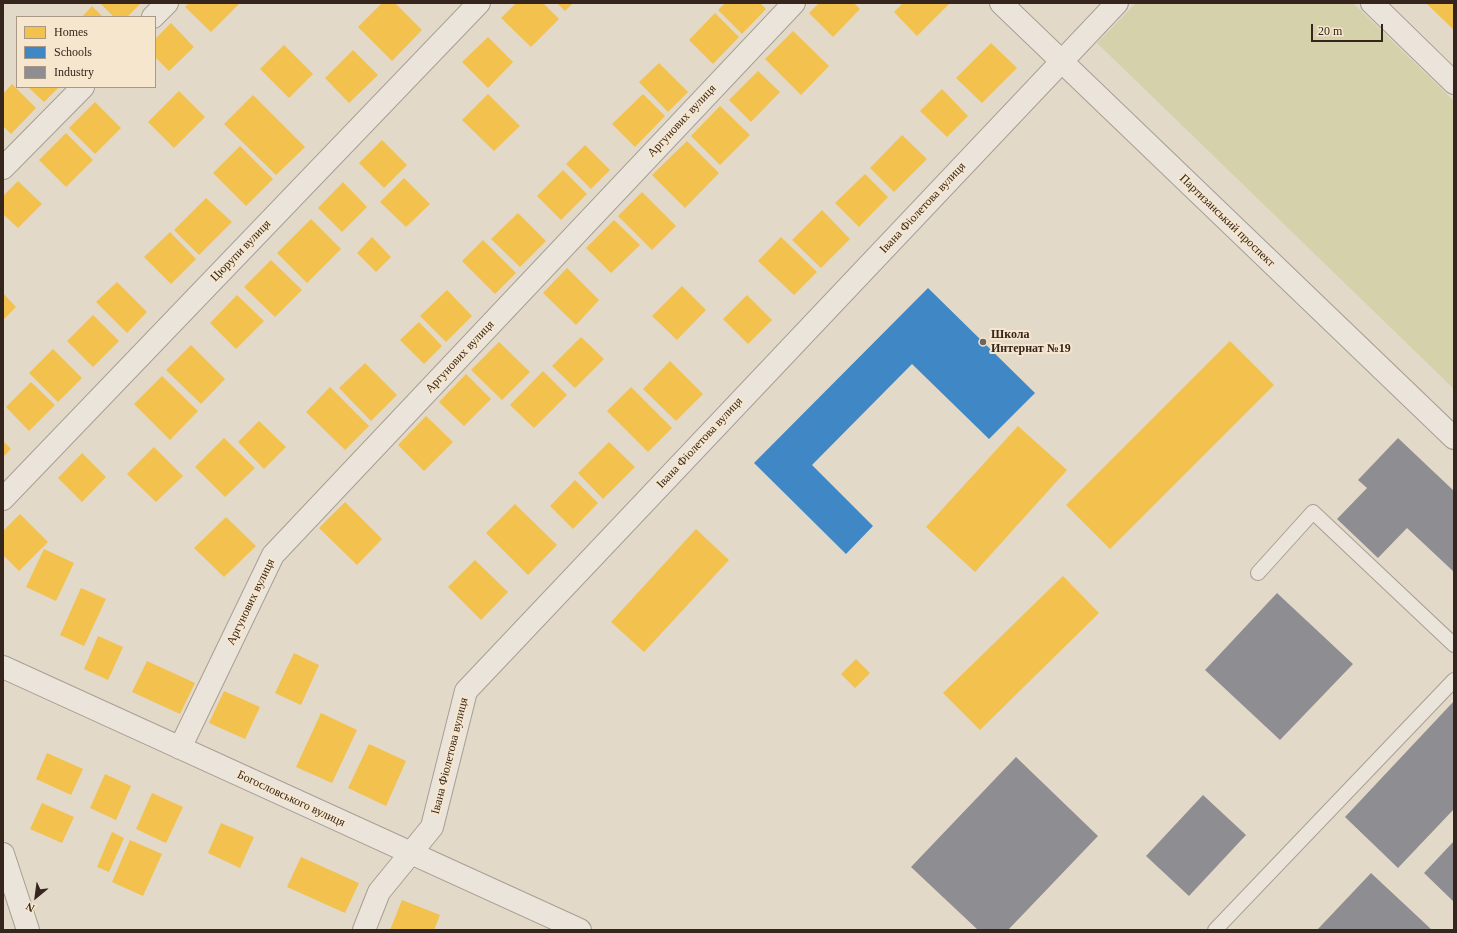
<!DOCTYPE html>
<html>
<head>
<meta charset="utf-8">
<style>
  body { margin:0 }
  #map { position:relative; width:1457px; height:933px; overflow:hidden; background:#e3d9c9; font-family:"Times New Roman",serif }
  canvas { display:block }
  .frame { position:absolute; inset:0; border:4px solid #35251c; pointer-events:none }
  .legend { position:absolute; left:16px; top:16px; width:140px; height:72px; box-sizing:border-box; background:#f5e6cd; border:1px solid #a89986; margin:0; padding:5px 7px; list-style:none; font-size:12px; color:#35251c }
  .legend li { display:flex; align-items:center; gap:8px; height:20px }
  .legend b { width:20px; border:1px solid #a89986 }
  .north { position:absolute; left:16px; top:877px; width:40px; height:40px; -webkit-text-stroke:3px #f5e6cd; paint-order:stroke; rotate:209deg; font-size:11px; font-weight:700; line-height:16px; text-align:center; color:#35251c }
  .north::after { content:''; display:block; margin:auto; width:14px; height:18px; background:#35251c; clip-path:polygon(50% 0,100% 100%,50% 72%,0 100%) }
  .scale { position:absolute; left:1311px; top:24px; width:72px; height:18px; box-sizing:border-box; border:2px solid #35251c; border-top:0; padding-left:5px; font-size:12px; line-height:14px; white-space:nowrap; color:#35251c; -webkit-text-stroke:3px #f5e6cd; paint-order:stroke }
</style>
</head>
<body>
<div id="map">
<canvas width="1457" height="933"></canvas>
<div class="frame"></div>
<ul class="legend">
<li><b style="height:11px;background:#f2c14e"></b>Homes</li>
<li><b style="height:11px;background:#3f88c5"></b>Schools</li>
<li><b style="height:11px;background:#8d8d92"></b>Industry</li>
</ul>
<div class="north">N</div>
<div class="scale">20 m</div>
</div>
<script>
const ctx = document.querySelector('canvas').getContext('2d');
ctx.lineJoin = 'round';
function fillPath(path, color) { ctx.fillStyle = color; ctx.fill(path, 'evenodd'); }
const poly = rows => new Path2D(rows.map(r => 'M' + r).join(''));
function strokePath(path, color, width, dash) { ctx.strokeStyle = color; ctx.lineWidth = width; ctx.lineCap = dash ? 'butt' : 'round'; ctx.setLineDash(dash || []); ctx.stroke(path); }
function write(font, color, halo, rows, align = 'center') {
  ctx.font = font + ' "Times New Roman",serif'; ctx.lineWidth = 4; ctx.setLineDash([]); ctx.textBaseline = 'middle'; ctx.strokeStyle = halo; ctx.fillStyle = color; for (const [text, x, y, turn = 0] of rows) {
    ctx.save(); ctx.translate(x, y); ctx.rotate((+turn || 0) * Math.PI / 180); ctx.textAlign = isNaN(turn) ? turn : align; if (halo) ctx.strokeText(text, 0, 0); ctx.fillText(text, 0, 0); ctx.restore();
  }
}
fillPath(poly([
  [1136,3,1353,3,1454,101,1454,389,1097,43]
]), '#d5d1ab');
fillPath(poly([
  [100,3,141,3,127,17,114,17],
  [189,3,240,3,211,32,185,7],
  [382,3,395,3,422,30,392,61,358,27],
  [516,3,543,3,559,19,531,47,501,18],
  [557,3,573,3,565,11],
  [725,3,760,3,766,9,742,34,718,10],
  [819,3,854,3,860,9,833,37,809,13],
  [903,3,950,3,917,36,894,12],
  [1426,3,1454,3,1454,30],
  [92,6,103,17,82,17],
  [715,13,739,37,713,64,689,40],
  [171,23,194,47,169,71,155,57,155,39],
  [793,31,829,66,801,95,765,59],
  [488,37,513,62,488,88,462,62],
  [991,43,1017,68,982,103,956,78],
  [284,45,313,74,289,98,260,69],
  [353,50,378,75,349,103,325,78],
  [659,63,688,92,668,112,639,82],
  [758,71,780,92,751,122,729,100],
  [12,84,36,108,11,134,3,126,3,94],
  [28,87,59,87,44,102],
  [942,89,968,116,947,137,920,111],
  [179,91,205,117,174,148,148,122],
  [488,94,520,126,494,151,462,120],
  [643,94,665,116,635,147,612,124],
  [253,95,305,147,276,175,224,124],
  [95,102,121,128,95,154,69,128],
  [720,106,750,135,720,165,691,136],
  [66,133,93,160,66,187,39,160],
  [902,135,927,159,894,192,870,168],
  [382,140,407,165,384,188,359,163],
  [687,141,719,173,685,208,652,175],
  [585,145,610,170,591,189,566,164],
  [240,146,273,179,246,206,213,173],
  [563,170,587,194,561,220,537,196],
  [865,174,888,197,859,227,835,203],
  [404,178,430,204,406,227,380,202],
  [18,181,42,204,18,228,3,214,3,196],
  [343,182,367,207,342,232,318,208],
  [642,192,676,226,652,250,618,216],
  [206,198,232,222,199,255,174,230],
  [822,210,850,239,821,268,792,240],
  [518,213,546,241,520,267,491,239],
  [311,219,341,249,307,283,277,253],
  [614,220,640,245,611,273,586,248],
  [170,232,196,259,171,284,144,257],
  [372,237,391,257,376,272,357,253],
  [781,237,817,272,794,295,758,261],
  [483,240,516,273,495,294,462,261],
  [271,260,302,290,275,317,244,287],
  [567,268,599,300,576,325,543,293],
  [117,282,147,312,127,333,96,302],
  [682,286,706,310,677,340,652,316],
  [447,290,472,316,446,342,420,316],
  [3,293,16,307,3,320],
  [237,295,264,321,236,349,210,323],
  [747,295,772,320,748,344,723,319],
  [93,315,119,341,93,367,67,341],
  [419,322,442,346,424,364,400,340],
  [581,337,604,359,575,388,552,366],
  [1230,341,1274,385,1110,549,1066,505],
  [499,342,530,372,502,400,471,370],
  [191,345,225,379,201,404,166,370],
  [53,349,82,378,58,402,29,373],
  [670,361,703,394,676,421,643,389],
  [365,363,397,395,371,421,339,388],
  [543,371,567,395,534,428,510,405],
  [466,374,491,399,464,426,439,402],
  [162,376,198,411,170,440,134,404],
  [31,382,55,405,29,431,6,407],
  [330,387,369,426,345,450,306,412],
  [631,387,672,428,648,452,607,411],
  [426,416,453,442,424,471,398,445],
  [259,421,286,447,264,469,238,442],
  [1018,426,1067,470,975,572,926,527],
  [224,438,255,468,225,497,195,467],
  [3,441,11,449,3,457],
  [609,442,635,467,603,499,578,473],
  [154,447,183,476,156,502,127,474],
  [82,453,106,477,82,502,58,478],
  [575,480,598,503,573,529,550,506],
  [345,502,382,539,357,565,319,528],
  [515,504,557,545,528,575,486,533],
  [20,514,48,542,19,571,3,555,3,531],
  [226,517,256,546,224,577,194,548],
  [696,529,729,560,644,652,611,622],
  [44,549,74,563,56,601,26,587],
  [475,560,508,592,481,620,448,587],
  [1063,576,1099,613,980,730,943,693],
  [81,588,106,599,84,646,60,635],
  [98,636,123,647,108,680,84,669],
  [294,653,319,665,301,705,275,693],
  [856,659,870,673,855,688,841,674],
  [147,661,195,683,180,714,132,692],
  [224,691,260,707,245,739,209,723],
  [321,713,357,730,332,783,296,767],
  [369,744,406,761,386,806,348,788],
  [47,753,83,769,71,795,36,779],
  [105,774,131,786,116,820,90,808],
  [152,793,183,807,166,843,136,829],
  [42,803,74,817,62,843,30,829],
  [221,823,254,837,240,868,208,853],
  [112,832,124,838,109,872,97,867],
  [130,840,162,854,143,896,112,882],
  [301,857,359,883,345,913,287,887],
  [402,900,440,915,434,930,390,930]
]), '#f2c14e');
fillPath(poly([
  [928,288,1035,393,989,439,912,364,812,465,873,526,846,554,754,463]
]), '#3f88c5');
fillPath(poly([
  [1398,438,1454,491,1454,572,1407,528,1378,558,1337,519,1367,488,1358,480],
  [1277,593,1353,664,1280,740,1205,670],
  [1454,701,1454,809,1398,868,1345,817],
  [1016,757,1098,836,1008,930,978,930,911,867],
  [1203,795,1246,835,1189,896,1146,856],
  [1454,841,1454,902,1424,873],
  [1371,873,1432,930,1317,930]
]), '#8d8d92');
const service = poly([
  [1258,573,1313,512,1454,645],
  [1215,930,1454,680]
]);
const minor = poly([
  [1372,3,1454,83],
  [153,17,167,3],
  [3,168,83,87],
  [3,499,479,3],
  [3,667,580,930],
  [180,748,273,555,794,3],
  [3,854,28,930],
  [364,930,379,892,432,827,466,691,1117,3]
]);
const tertiary = poly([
  [1001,3,1454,438]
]);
strokePath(service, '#a89e93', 16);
strokePath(minor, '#a89e93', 24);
strokePath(tertiary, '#a89e93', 24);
strokePath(service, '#ebe4db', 14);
strokePath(minor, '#ebe4db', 22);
strokePath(tertiary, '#ebe4db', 22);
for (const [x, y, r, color] of [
  [983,342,4,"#726459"]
]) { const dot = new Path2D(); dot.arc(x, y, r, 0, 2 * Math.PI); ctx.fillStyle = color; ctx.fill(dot); strokePath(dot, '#f5e6cd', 1.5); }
write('12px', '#35251c', '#f5e6cd', [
  ["Аргунових вулиця",682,121,-47],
  ["Івана Фіолетова вулиця",923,208,-47],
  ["Партизанський проспект",1227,221,44],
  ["Цюрупи вулиця",241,251,-46],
  ["Аргунових вулиця",460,357,-47],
  ["Івана Фіолетова вулиця",700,443,-47],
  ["Аргунових вулиця",251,602,-64],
  ["Івана Фіолетова вулиця",450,756,-76],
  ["Богословського вулиця",291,799,25]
]);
write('bold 12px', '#35251c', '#f5e6cd', [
  ["Школа",991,335],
  ["Интернат №19",991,349]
], 'left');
</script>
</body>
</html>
